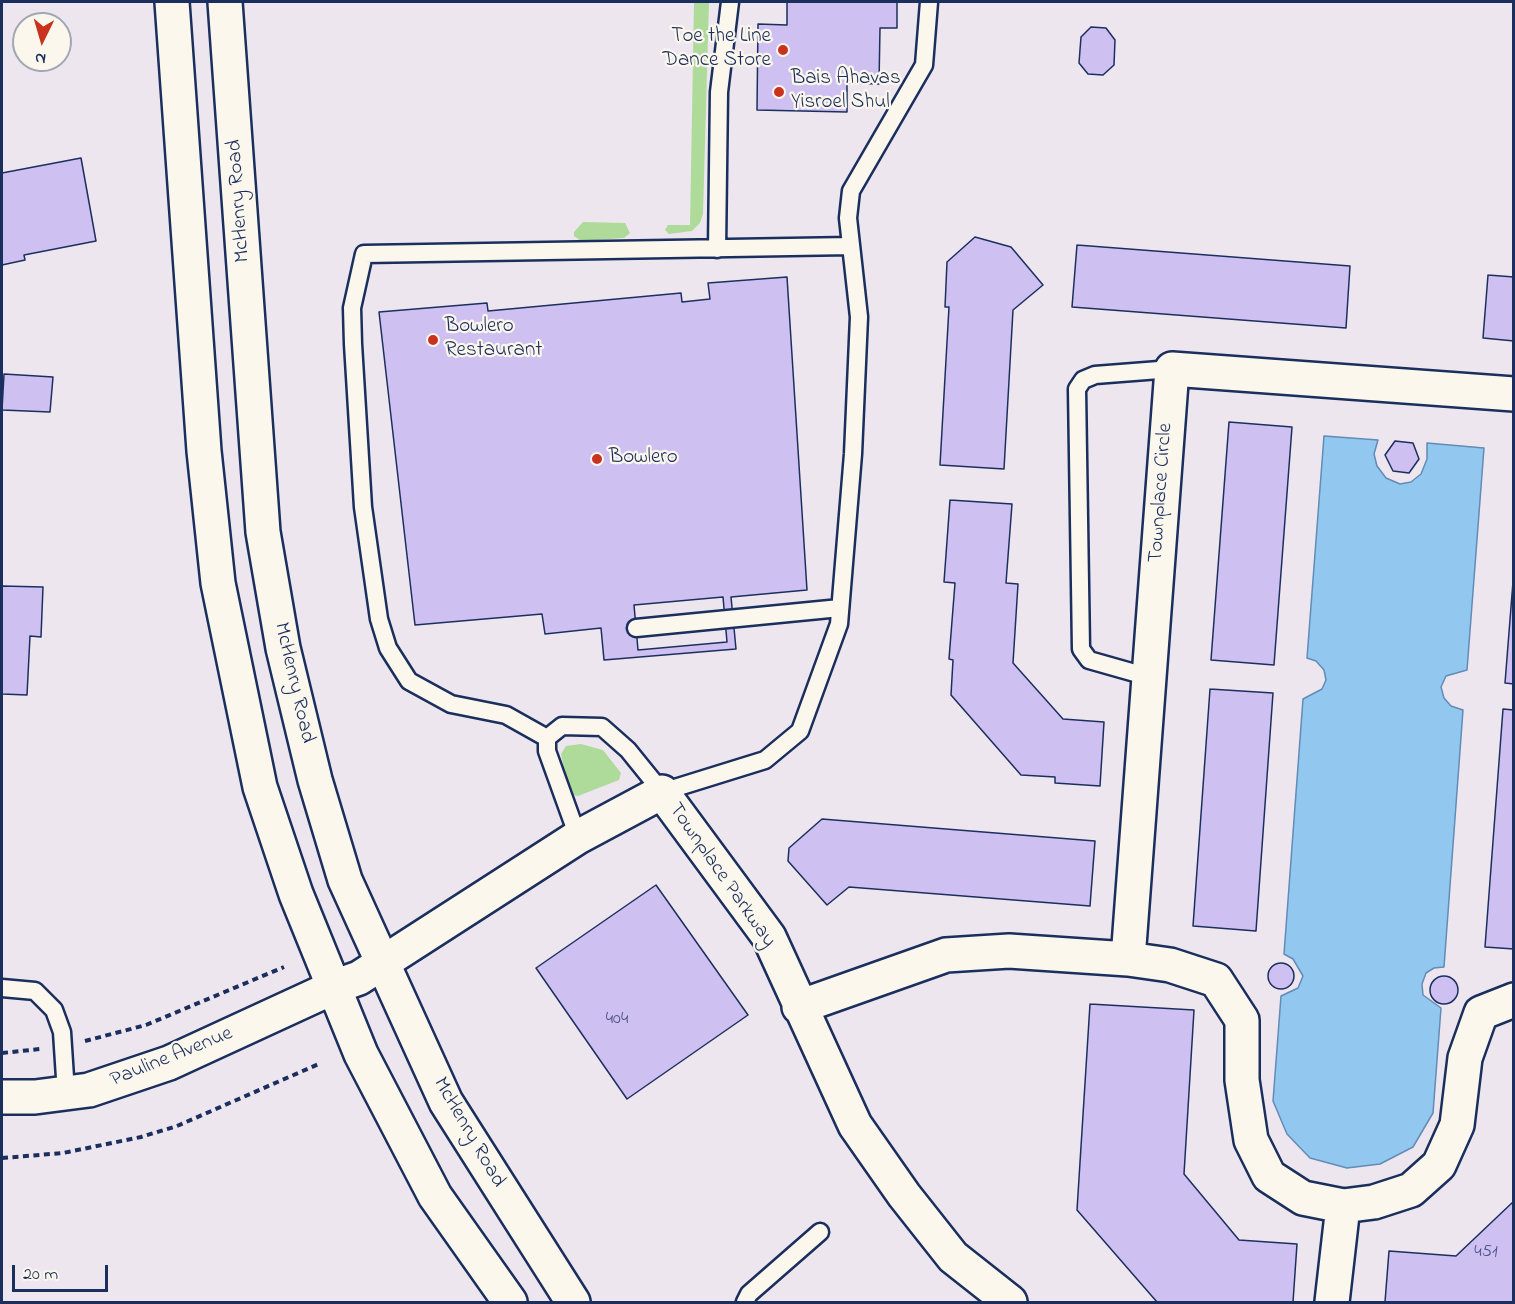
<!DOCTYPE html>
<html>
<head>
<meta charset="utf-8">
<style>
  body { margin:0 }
  #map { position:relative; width:1515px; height:1304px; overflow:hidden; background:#eee6ee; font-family:"Indie Flower",sans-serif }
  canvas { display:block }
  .frame { position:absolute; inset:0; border:3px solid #1b2f5e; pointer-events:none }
  .north { position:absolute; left:12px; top:12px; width:60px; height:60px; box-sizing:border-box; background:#fbf7ec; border:2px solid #a1a7b3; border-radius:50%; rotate:185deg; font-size:16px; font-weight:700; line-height:24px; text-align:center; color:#1b2f5e }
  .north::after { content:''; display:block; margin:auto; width:21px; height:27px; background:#c8321e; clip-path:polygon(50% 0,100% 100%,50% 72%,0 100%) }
  .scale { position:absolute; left:12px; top:1265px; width:96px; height:27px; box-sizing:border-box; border:3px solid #1b2f5e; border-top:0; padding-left:8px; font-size:18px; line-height:21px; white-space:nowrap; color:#1b2f5e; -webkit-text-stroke:4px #fbf7ec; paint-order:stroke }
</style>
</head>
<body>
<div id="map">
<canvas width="1515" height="1304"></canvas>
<div class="frame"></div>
<div class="north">N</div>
<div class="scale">20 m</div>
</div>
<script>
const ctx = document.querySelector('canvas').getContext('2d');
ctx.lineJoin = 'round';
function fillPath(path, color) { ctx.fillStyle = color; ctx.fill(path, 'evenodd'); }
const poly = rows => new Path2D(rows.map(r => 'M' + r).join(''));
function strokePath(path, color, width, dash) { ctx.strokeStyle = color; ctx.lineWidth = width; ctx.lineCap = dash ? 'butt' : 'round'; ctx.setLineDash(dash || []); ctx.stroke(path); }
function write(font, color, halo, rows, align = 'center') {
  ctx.font = font + ' "Indie Flower",sans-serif'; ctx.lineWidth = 4.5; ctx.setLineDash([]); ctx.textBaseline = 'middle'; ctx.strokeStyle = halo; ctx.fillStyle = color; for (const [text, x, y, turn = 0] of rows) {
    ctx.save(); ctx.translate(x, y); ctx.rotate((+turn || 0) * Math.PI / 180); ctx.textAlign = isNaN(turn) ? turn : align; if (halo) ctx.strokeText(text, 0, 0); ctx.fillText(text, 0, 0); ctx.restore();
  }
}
fillPath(poly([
  [694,2,709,2,703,214,700,223,692,231,669,234,665,230,668,225,690,225],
  [583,222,625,223,630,233,624,238,581,241,574,236,574,232],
  [581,744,603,750,621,773,619,780,578,796,572,795,569,791,561,754,566,746]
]), '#aedb9a');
const water = poly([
  [1324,436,1378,440,1374,454,1377,466,1386,478,1400,484,1411,482,1421,474,1427,459,1427,443,1484,448,1467,670,1446,676,1441,687,1444,698,1451,706,1463,710,1444,967,1434,968,1426,973,1422,984,1423,995,1441,1008,1433,1113,1413,1147,1380,1164,1347,1168,1310,1158,1287,1134,1273,1101,1281,996,1298,988,1303,976,1293,959,1284,954,1303,699,1322,689,1326,680,1324,670,1316,661,1307,658,1324,436]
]);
fillPath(water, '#92c8f0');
strokePath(water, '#628bb6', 1.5);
const building = poly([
  [787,2,897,2,897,28,880,28,879,84,847,83,847,112,757,110,758,24,787,25,787,2],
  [1091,27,1106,28,1115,40,1114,65,1103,75,1088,74,1079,63,1081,37,1091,27],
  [81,158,96,241,24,255,25,260,2,265,2,173,81,158],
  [975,237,1011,247,1043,285,1013,310,1004,469,940,465,949,307,945,307,947,262,975,237],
  [1077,245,1350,266,1346,328,1072,307,1077,245],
  [1488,275,1514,277,1514,341,1483,338,1488,275],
  [787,277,807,590,731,597,736,649,604,660,601,628,545,634,542,614,415,625,379,312,487,303,488,311,681,293,682,302,710,299,708,283,787,277],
  [723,597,727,642,638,650,634,605,723,597],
  [4,374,53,377,50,412,2,410,4,374],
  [1229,422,1292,427,1274,665,1211,660,1229,422],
  [1395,441,1413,443,1419,459,1409,473,1393,471,1385,455,1395,441],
  [950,500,1012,504,1006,583,1018,584,1013,663,1063,719,1104,722,1100,786,1055,783,1055,777,1021,775,951,695,953,660,949,659,955,583,944,582,950,500],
  [1514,569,1514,684,1505,683,1514,569],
  [2,586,43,587,41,637,30,636,27,695,2,694,2,586],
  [1210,689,1273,693,1256,931,1193,926,1210,689],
  [1503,709,1514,710,1514,949,1485,947,1503,709],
  [822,819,1095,841,1090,906,849,887,827,905,788,861,789,848,822,819],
  [656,885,748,1015,627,1099,536,968,656,885],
  '1268 976a13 13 0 1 1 26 0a13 13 0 1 1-26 0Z',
  '1430 990a14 14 0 1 1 28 0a14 14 0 1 1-28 0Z',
  [1090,1004,1194,1010,1184,1174,1239,1240,1297,1244,1293,1302,1157,1302,1077,1210,1090,1004],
  [1514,1201,1514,1302,1385,1302,1389,1251,1456,1256,1514,1201]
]);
fillPath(building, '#cfc0f2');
strokePath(building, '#1b2f5e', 1.5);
const service = poly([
  [717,249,719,92,730,2],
  [636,628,840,608],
  [1149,677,1089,660,1081,649,1077,389,1083,380,1095,375,1172,369],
  [547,738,506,715,451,704,409,681,388,648,379,619,363,507,353,344,352,308,364,254,851,246],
  [578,837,547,751,547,738,562,726,602,727,628,750,662,792,765,760,800,731,839,624,853,454,859,317,848,218,851,191,924,65,929,2],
  [2,988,35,991,54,1010,62,1032,66,1093],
  [745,1302,749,1294,820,1232]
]);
const minor = poly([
  [1128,959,1172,369,1514,394],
  [334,987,359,978,578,837,662,792,769,937,855,1125,904,1195,953,1257,1010,1302],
  [799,1007,946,955,1009,951,1128,959,1170,965,1216,980,1242,1020,1242,1080,1251,1140,1269,1176,1303,1198,1343,1206,1374,1202,1411,1190,1439,1165,1457,1125,1465,1058,1481,1013,1514,1000],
  [1332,1302,1343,1206]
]);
const tertiary = poly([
  [2,1097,35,1097,89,1090,169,1063,334,987]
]);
const primary = poly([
  [172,2,204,451,218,583,260,787,296,894,361,1054,435,1196,510,1302],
  [225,2,263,532,283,648,315,780,345,880,446,1102,573,1302]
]);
strokePath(service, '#1b2f5e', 21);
strokePath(minor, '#1b2f5e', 38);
strokePath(tertiary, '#1b2f5e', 38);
strokePath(primary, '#1b2f5e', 38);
strokePath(poly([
  [85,1041,146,1025,284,967],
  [2,1053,40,1049],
  [2,1158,63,1153,141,1137,177,1126,321,1063]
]), '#1b2f5e', 4, [6, 4.5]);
strokePath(service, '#fbf7ec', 16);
strokePath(minor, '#fbf7ec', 33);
strokePath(tertiary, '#fbf7ec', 33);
strokePath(primary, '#fbf7ec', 33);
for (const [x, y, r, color] of [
  [783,50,6,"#c8321e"],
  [779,92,6,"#c8321e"],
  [433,340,6,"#c8321e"],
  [597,459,6,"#c8321e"]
]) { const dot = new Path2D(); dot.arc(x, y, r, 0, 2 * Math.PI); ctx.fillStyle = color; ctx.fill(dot); strokePath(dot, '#fbf7ec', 2); }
write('18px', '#485383', null, [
  ["404",617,1020],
  ["451",1486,1253]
]);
write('21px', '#1b2f5e', '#fbf7ec', [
  ["Toe the Line",771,38,"right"],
  ["Dance Store",771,62,"right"],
  ["Bais Ahavas",791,80],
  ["Yisroel Shul",791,104],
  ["Bowlero",445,328],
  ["Restaurant",445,352],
  ["Bowlero",609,459]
], 'left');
write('21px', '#1b2f5e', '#fbf7ec', [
  ["McHenry Road",240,201,-94],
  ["Townplace Circle",1162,493,-86],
  ["McHenry Road",293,683,77],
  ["Townplace Parkway",721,876,55],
  ["Pauline Avenue",172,1058,-22],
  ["McHenry Road",468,1133,60]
]);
</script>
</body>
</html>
